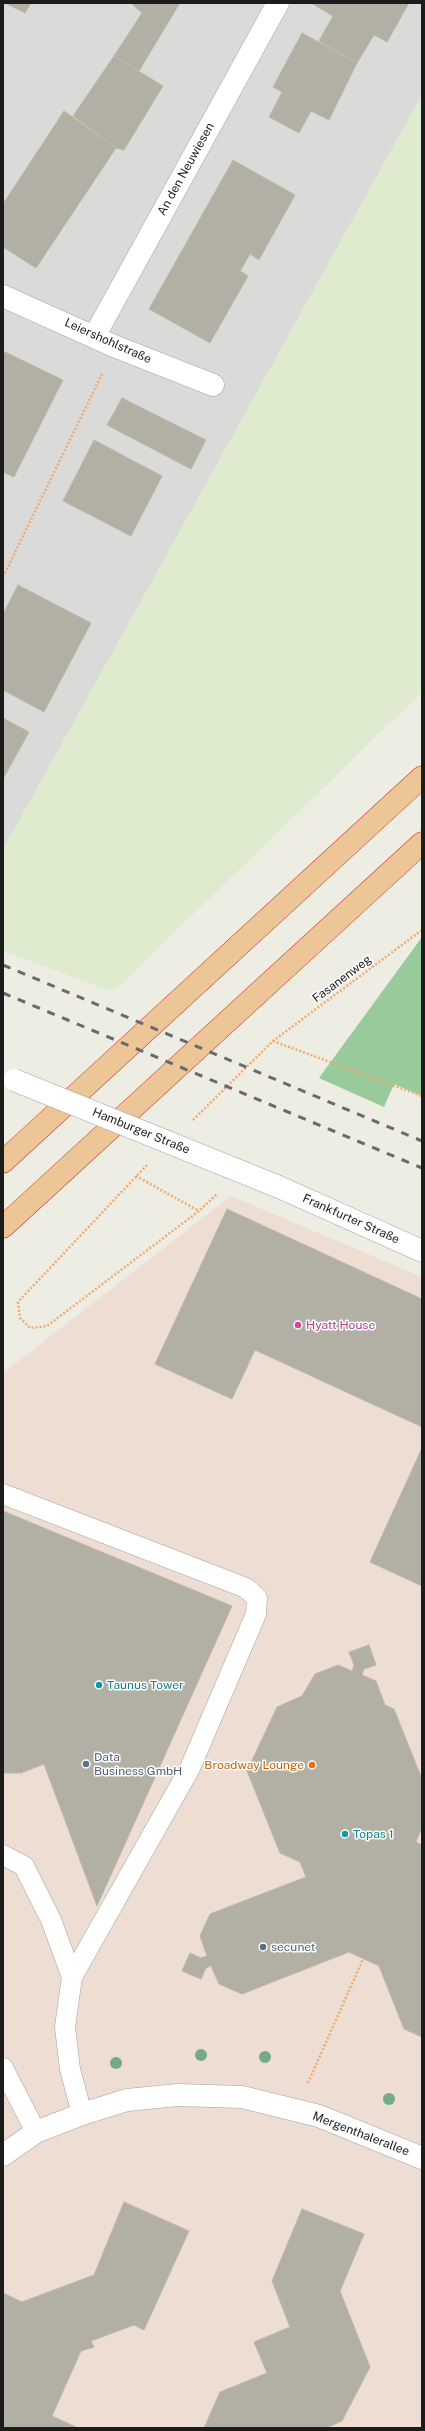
<!DOCTYPE html>
<html>
<head>
<meta charset="utf-8">
<style>
  body { margin:0 }
  #map { position:relative; width:425px; height:2431px; overflow:hidden; background:#edede3; font-family:"Public Sans",sans-serif }
  canvas { display:block }
  .frame { position:absolute; inset:0; border:4px solid #1c1c1c; pointer-events:none }
</style>
</head>
<body>
<div id="map">
<canvas width="425" height="2431"></canvas>
<div class="frame"></div>
</div>
<script>
const ctx = document.querySelector('canvas').getContext('2d');
ctx.lineJoin = 'round';
function fillPath(path, color) { ctx.fillStyle = color; ctx.fill(path, 'evenodd'); }
const poly = rows => new Path2D(rows.map(r => 'M' + r).join(''));
function strokePath(path, color, width, dash) { ctx.strokeStyle = color; ctx.lineWidth = width; ctx.lineCap = dash ? 'butt' : 'round'; ctx.setLineDash(dash || []); ctx.stroke(path); }
function write(font, color, halo, rows, align = 'center') {
  ctx.font = font + ' "Public Sans",sans-serif'; ctx.lineWidth = 3; ctx.setLineDash([]); ctx.textBaseline = 'middle'; ctx.strokeStyle = halo; ctx.fillStyle = color; for (const [text, x, y, turn = 0] of rows) {
    ctx.save(); ctx.translate(x, y); ctx.rotate((+turn || 0) * Math.PI / 180); ctx.textAlign = isNaN(turn) ? turn : align; if (halo) ctx.strokeText(text, 0, 0); ctx.fillText(text, 0, 0); ctx.restore();
  }
}
fillPath(poly([
  [3,3,422,3,422,95,3,850]
]), '#dadad9');
fillPath(poly([
  [231,1196,422,1277,422,2428,3,2428,3,1373]
]), '#edddd2');
fillPath(poly([
  [422,95,422,692,113,992,3,951,3,850]
]), '#dfebce');
fillPath(poly([
  [422,937,422,1096,394,1084,384,1107,319,1078]
]), '#99ca9c');
const building = poly([
  [5,3,31,3,25,13,5,3],
  [131,3,180,3,166,26,142,13,131,3],
  [311,3,409,3,387,42,374,35,357,63,319,41,333,16,311,3],
  [142,13,166,26,139,71,114,56,142,13],
  [302,33,357,63,329,120,311,111,299,133,269,117,282,92,273,87,302,33],
  [114,56,163,86,124,150,116,148,73,116,114,56],
  [64,111,116,148,36,268,3,247,3,204,64,111],
  [233,160,295,195,259,260,250,254,240,271,248,276,210,343,149,309,233,160],
  [3,351,63,380,14,477,3,472,3,351],
  [122,398,206,440,191,469,107,425,122,398],
  [94,440,162,476,131,536,63,501,94,440],
  [18,585,91,623,44,712,3,690,3,614,18,585],
  [3,718,29,732,3,779,3,718],
  [227,1209,422,1299,422,1427,255,1350,232,1399,155,1364,227,1209],
  [422,1448,422,1586,370,1562,422,1448],
  [3,1511,232,1606,97,1906,44,1764,21,1773,3,1773,3,1511],
  [369,1645,376,1665,364,1669,362,1675,376,1681,385,1705,394,1709,422,1779,422,1827,416,1842,422,1845,422,2037,404,2029,379,1966,349,1952,242,1994,219,1984,211,1966,206,1968,201,1979,182,1971,190,1953,201,1958,207,1956,200,1936,210,1914,306,1877,300,1862,280,1853,247,1771,277,1707,302,1696,315,1674,338,1665,352,1671,354,1665,349,1652,369,1645],
  [124,2202,189,2231,144,2330,134,2325,91,2341,94,2347,81,2351,52,2416,78,2428,3,2428,3,2293,22,2302,94,2275,124,2202],
  [302,2209,364,2234,340,2291,370,2367,342,2421,326,2428,204,2428,220,2392,267,2373,254,2342,290,2327,272,2281,302,2209]
]);
fillPath(building, '#b2b0a5');
strokePath(building, '#beb9a6', 1);
const service = poly([
  [3,1494,246,1588,257,1598,256,1614,190,1768,72,1977],
  [3,1855,24,1866,51,1920,72,1977,65,2027,70,2069,82,2114],
  [3,2068,36,2132]
]);
const minor = poly([
  [3,296,114,346,213,385],
  [95,335,278,3],
  [3,2155,36,2132,82,2114,127,2100,178,2095,242,2097,319,2116,422,2158]
]);
const tertiary = poly([
  [279,1187,422,1251]
]);
const trunk = poly([
  [3,1162,422,777],
  [3,1227,422,843]
]);
strokePath(service, '#a3a3a3', 21);
strokePath(minor, '#a3a3a3', 23);
strokePath(tertiary, '#a3a3a3', 23);
strokePath(trunk, '#cd302e', 23);
strokePath(poly([
  [3,577,103,372],
  [273,1041,422,1096],
  [193,1120,273,1041,422,930],
  [147,1165,18,1302,20,1318,30,1328,47,1326,199,1211,217,1194],
  [136,1176,199,1211],
  [308,2083,363,1959]
]), '#f1ab70', 2.5, [2, 2]);
strokePath(service, '#fff', 20);
strokePath(minor, '#fff', 22);
strokePath(tertiary, '#fff', 22);
strokePath(trunk, '#ecc696', 22);
strokePath(poly([
  [3,965,422,1141],
  [3,993,422,1168]
]), '#6a6a6a', 3, [8, 8]);
const tertiaryBridge = poly([
  [14,1080,279,1187]
]);
strokePath(tertiaryBridge, '#a3a3a3', 23, []);
strokePath(tertiaryBridge, '#fff', 22);
ctx.fillStyle = '#74aa87';
for (const [x, y] of [
  [201,2055],
  [265,2057],
  [116,2063],
  [389,2099]
]) { ctx.beginPath(); ctx.arc(x, y, 6, 0, 2 * Math.PI); ctx.fill(); }
for (const [x, y, r, color] of [
  [298,1325,4,"#d1479c"],
  [99,1685,4,"#0f9aa8"],
  [86,1764,4,"#5c6f8a"],
  [312,1765,4,"#e8710a"],
  [345,1834,4,"#0f9aa8"],
  [263,1947,4,"#5c6f8a"]
]) { const dot = new Path2D(); dot.arc(x, y, r, 0, 2 * Math.PI); ctx.fillStyle = color; ctx.fill(dot); strokePath(dot, '#fff', 1.5); }
write('12px', '#1c1c1c', '#fff', [
  ["An den Neuwiesen",186,169,-61],
  ["Leiershohlstraße",108,341,24],
  ["Fasanenweg",342,979,-37],
  ["Hamburger Straße",141,1131,22],
  ["Frankfurter Straße",351,1219,24],
  ["Mergenthalerallee",361,2134,21]
]);
write('12px', '#b23c85', '#fff', [
  ["Hyatt House",306,1325]
], 'left');
write('12px', '#0d838f', '#fff', [
  ["Taunus Tower",107,1685],
  ["Topas 1",353,1834]
], 'left');
write('12px', '#4e5e75', '#fff', [
  ["Data",94,1757],
  ["Business GmbH",94,1771],
  ["secunet",271,1947]
], 'left');
write('12px', '#c56008', '#fff', [
  ["Broadway Lounge",304,1765]
], 'right');
</script>
</body>
</html>
